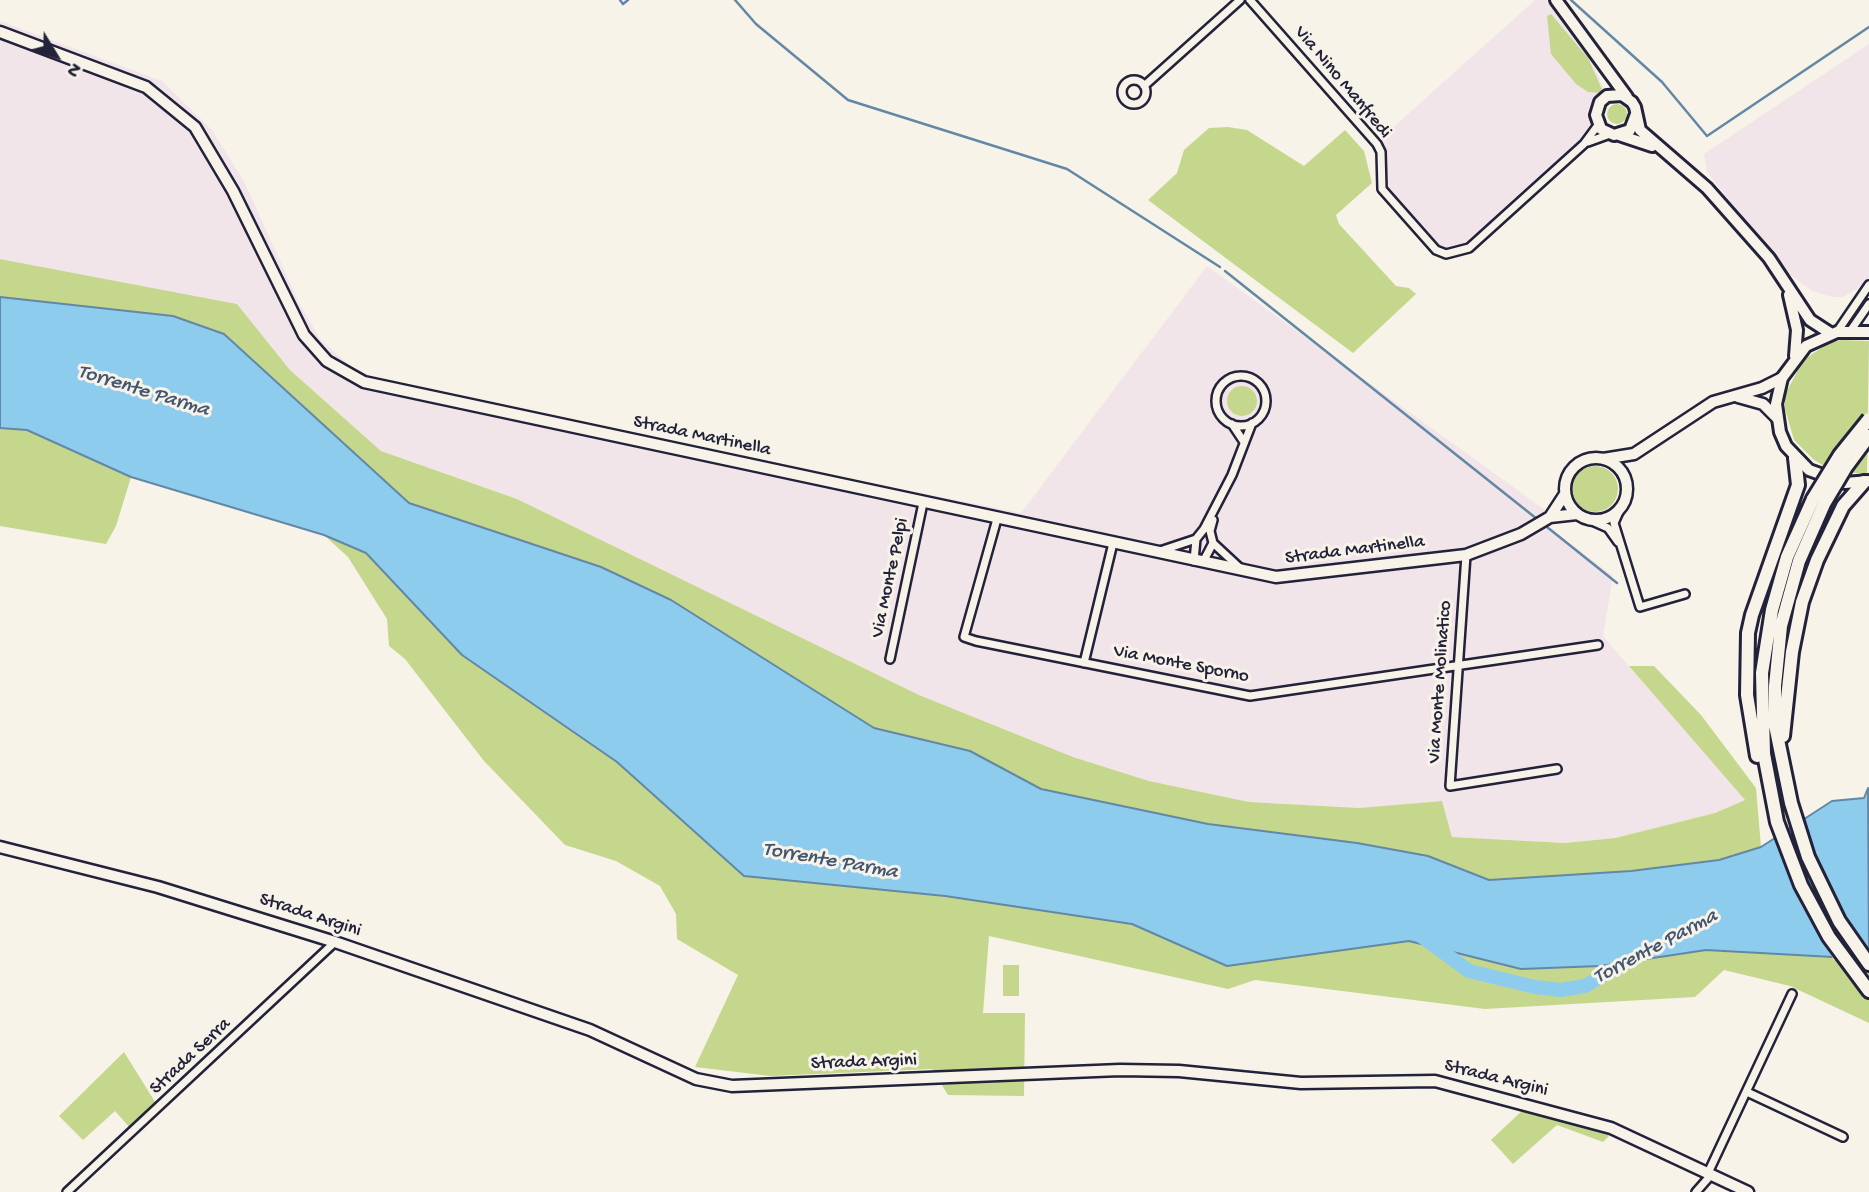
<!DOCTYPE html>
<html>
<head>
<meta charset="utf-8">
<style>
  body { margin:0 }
  #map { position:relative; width:1869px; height:1192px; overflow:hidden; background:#f7f3e8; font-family:"Gochi Hand",sans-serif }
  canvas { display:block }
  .north { position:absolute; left:21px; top:21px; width:70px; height:70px; -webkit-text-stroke:5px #f7f3e8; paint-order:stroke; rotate:128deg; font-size:19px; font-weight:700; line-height:28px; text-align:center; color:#22223b }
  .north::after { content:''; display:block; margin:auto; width:24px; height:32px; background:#22223b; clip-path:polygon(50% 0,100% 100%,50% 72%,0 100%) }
</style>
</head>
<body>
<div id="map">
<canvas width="1869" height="1192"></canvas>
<div class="north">N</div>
</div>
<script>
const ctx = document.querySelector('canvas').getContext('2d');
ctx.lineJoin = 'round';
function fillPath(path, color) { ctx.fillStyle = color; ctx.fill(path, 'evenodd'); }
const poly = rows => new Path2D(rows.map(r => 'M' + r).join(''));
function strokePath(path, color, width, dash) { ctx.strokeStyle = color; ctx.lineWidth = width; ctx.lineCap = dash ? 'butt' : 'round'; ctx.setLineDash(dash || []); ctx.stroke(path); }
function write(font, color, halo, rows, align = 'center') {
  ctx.font = font + ' "Gochi Hand",sans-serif'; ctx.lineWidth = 6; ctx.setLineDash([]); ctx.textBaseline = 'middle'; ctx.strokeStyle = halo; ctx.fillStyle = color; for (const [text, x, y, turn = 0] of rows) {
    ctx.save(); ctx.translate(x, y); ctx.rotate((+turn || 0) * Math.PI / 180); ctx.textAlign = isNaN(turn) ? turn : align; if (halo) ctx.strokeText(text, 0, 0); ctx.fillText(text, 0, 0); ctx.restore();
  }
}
fillPath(poly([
  [1535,0,1546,0,1590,55,1605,91,1592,107,1589,134,1466,243,1452,249,1443,248,1436,245,1386,186,1385,153,1379,140],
  [0,21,162,81,212,130,244,181,299,303,320,339,354,369,393,385,471,403,1021,513,1207,266,1545,510,1538,519,1613,576,1603,636,1745,800,1715,813,1615,838,1565,843,1452,837,1442,801,1359,808,1249,802,1149,781,1073,757,919,695,517,499,381,451,290,370,237,304,0,259],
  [1869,44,1869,282,1843,297,1832,297,1812,291,1783,269,1707,172,1704,154]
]), '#f2e5ea');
fillPath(poly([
  [1551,14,1588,58,1602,89,1600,93,1588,92,1576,84,1551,54,1547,16],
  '1607 114a10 10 0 1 1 20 0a10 10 0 1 1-20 0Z',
  [1228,127,1247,130,1304,166,1345,130,1364,151,1372,183,1336,215,1339,224,1396,286,1409,288,1416,294,1353,353,1148,200,1177,173,1184,150,1209,128],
  [0,259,237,304,290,370,381,451,517,499,919,695,1073,757,1149,781,1249,802,1359,808,1442,801,1452,837,1565,843,1615,838,1715,813,1745,800,1629,666,1654,666,1701,715,1756,788,1761,847,1719,860,1631,871,1489,880,1428,856,1357,843,1208,824,1041,789,970,751,874,728,671,600,601,567,409,503,224,334,173,316,0,297],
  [1841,340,1869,341,1867,474,1833,471,1814,460,1794,440,1785,409,1785,395,1803,360,1829,343],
  '1227 401a15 15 0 1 1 30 0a15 15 0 1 1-30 0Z',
  [0,428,27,430,131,477,116,526,106,544,0,526],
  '1572 489a23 23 0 1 1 46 0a23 23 0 1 1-46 0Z',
  [324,535,366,553,462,655,617,762,744,876,945,896,1132,924,1227,966,1409,941,1521,969,1600,966,1706,950,1869,959,1869,1023,1790,986,1724,970,1695,997,1485,1009,1255,980,1228,989,989,936,983,1013,1025,1013,1024,1096,948,1095,932,1069,770,1076,695,1067,738,975,677,939,676,914,660,886,616,861,565,845,484,761,405,659,389,646,387,619,348,557],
  [1003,965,1019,965,1019,996,1003,996],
  [124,1052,157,1105,131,1129,115,1111,83,1140,59,1116],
  [1525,1108,1606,1132,1609,1136,1603,1142,1557,1125,1513,1164,1491,1140]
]), '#c5d78c');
const water = poly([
  [0,297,173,316,224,334,409,503,601,567,671,600,874,728,970,751,1041,789,1208,824,1357,843,1428,856,1489,880,1631,871,1719,860,1761,847,1832,801,1864,798,1868,788,1869,959,1706,950,1600,966,1521,969,1409,941,1227,966,1132,924,945,896,744,876,617,762,462,655,366,553,324,535,131,477,27,430,0,428,0,297]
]);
fillPath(water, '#8eccee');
strokePath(water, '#6388a6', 2);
fillPath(poly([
  [1785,827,1806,884,1853,962,1834,960,1802,906,1773,835]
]), '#f7f3e8');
strokePath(poly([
  [620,0,623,4,628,0],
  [735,0,756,24,848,100,1067,169,1220,267],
  [1571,0,1662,82,1707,136,1869,27],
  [1225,271,1537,519],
  [1547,527,1617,583]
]), '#6388a6', 2.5);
strokePath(poly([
  [1421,936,1469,971,1535,987,1561,990,1585,986,1643,952]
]), '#8eccee', 14);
const street = poly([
  [1250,0,1377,144,1381,152,1382,189,1436,250,1446,254,1469,248,1584,144,1598,125],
  '1122 92a12 12 0 1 1 24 0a12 12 0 1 1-24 0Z',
  [1144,86,1240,0],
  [1588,142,1610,134],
  [1851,330,1869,304],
  [1837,332,1869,285],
  '1216 401a25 25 0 1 1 50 0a25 25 0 1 1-50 0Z',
  [1232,424,1244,442],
  [1621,507,1614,523,1640,607,1685,594],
  [997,519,964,637,976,641,1250,696,1598,645],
  [1213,520,1210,531,1213,543,1241,569],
  [1590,520,1608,528,1618,542],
  [1160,551,1196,539,1204,529,1232,475,1252,423],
  [1466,555,1450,786,1557,769],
  [1194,561,1196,539],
  [1203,562,1213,543],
  [890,659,923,503],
  [1084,663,1113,543],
  [1747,1092,1843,1137],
  [1708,1173,1792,994],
  [67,1192,335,942],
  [1696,1192,1711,1175]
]);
const secondary = poly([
  [0,32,146,87,195,127,233,191,304,335,327,361,364,382,1276,577,1466,555,1521,534,1550,517,1577,514],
  [1738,397,1763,404,1777,418],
  '1565 489a31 31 0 1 1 62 0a31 31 0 1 1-62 0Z',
  [1603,459,1634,454,1713,402,1762,388,1782,378],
  [1550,517,1565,494],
  [0,847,158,887,335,942,590,1030,696,1079,732,1086,1120,1070,1179,1071,1301,1083,1435,1081,1611,1128,1748,1192]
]);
const primary = poly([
  [1556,0,1627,97],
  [1636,114,1630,130,1614,135,1601,129,1596,115,1600,102,1607,96,1622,95,1632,102,1635,107,1640,130,1707,188,1769,258,1810,320,1830,333],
  [1619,135,1652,146],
  [1789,295,1797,330,1795,356],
  [1869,332,1837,332,1806,346,1782,378,1776,404,1780,432,1786,446,1809,470,1845,483,1869,481]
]);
const highway = poly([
  [1813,499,1787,557,1772,610,1762,673,1764,754,1777,822,1801,885,1829,937,1869,991],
  [1824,504,1799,561,1781,626,1775,686,1775,725,1791,803,1808,857,1839,921,1869,964],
  [1783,736,1792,652,1802,602,1817,560,1843,506,1864,482],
  [1757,756,1747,695,1748,633,1752,615,1798,485,1795,458]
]);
strokePath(street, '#22223b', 12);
strokePath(secondary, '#22223b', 15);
strokePath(primary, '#22223b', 16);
strokePath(highway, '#22223b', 18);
strokePath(street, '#f7f3e8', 7);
strokePath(secondary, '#f7f3e8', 10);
strokePath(primary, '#f7f3e8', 10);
strokePath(highway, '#f7f3e8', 12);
const highwayBridge = poly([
  [1813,499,1840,455,1869,419],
  [1824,504,1846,467,1869,436]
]);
strokePath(highwayBridge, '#22223b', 18, []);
strokePath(highwayBridge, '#f7f3e8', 12);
write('19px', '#22223b', '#f7f3e8', [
  ["Via Nino Manfredi",1342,83,50],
  ["Strada Martinella",702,437,12],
  ["Strada Martinella",1355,551,-7],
  ["Via Monte Pelpi",891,578,-78],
  ["Via Monte Sporno",1181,665,11],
  ["Via Monte Molinatico",1441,682,-86],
  ["Strada Argini",310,916,18],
  ["Strada Serra",191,1057,-43],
  ["Strada Argini",864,1063,-2],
  ["Strada Argini",1496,1079,14]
]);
write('italic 21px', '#425571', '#f7f3e8', [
  ["Torrente Parma",143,392,17],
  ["Torrente Parma",830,862,10],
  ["Torrente Parma",1656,948,-28]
]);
</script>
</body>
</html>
